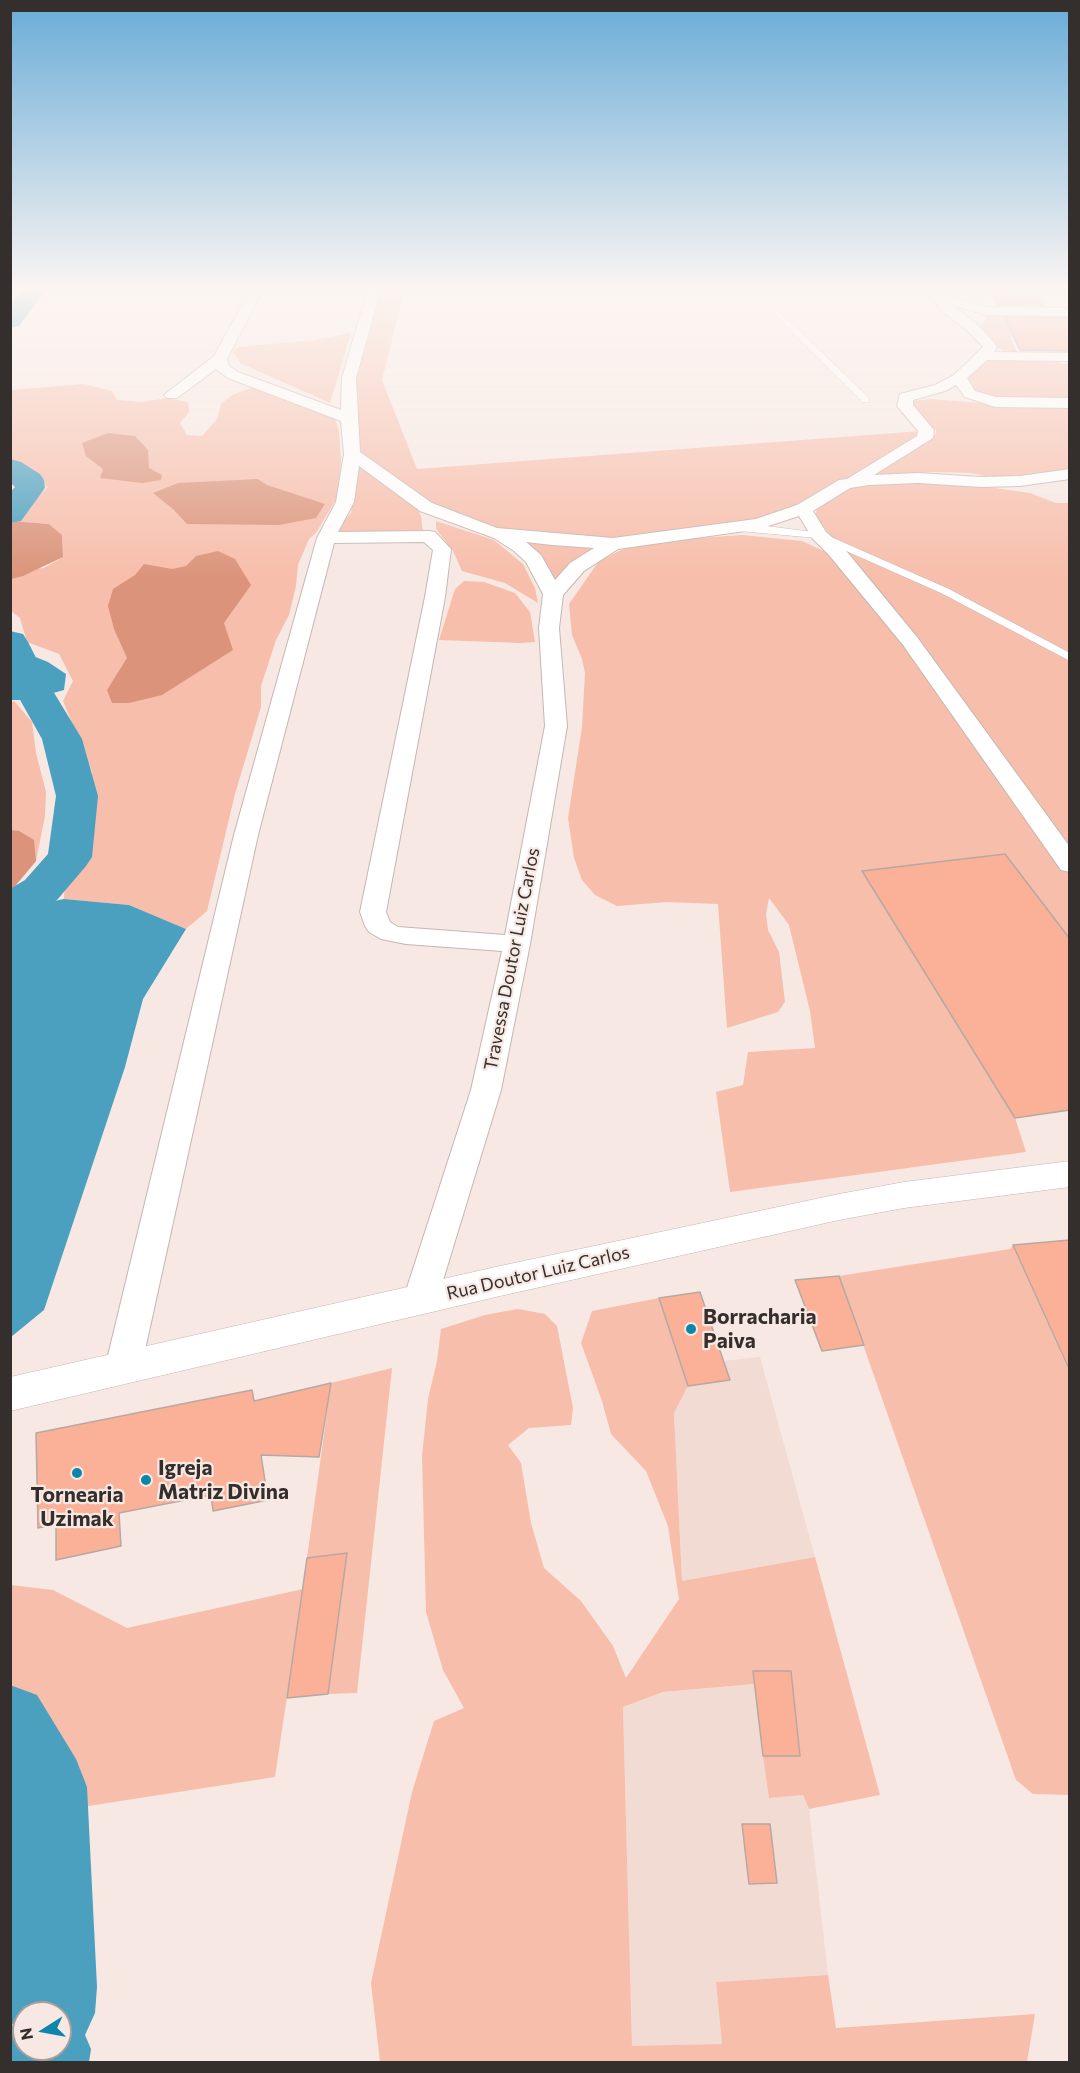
<!DOCTYPE html>
<html>
<head>
<meta charset="utf-8">
<style>
  body { margin:0 }
  #map { position:relative; width:1080px; height:2073px; overflow:hidden; background:#f7e8e3; font-family:Commissioner,sans-serif }
  canvas { display:block }
  .frame { position:absolute; inset:0; border:12px solid #342e2c; pointer-events:none }
  .north { position:absolute; left:12px; top:2001px; width:60px; height:60px; box-sizing:border-box; background:#f7e8e3; border:2px solid #a99e9a; border-radius:50%; rotate:259deg; font-size:16px; font-weight:700; line-height:24px; text-align:center; color:#342e2c }
  .north::after { content:''; display:block; margin:auto; width:21px; height:27px; background:#0c86aa; clip-path:polygon(50% 0,100% 100%,50% 72%,0 100%) }
</style>
</head>
<body>
<div id="map">
<canvas width="1080" height="2073"></canvas>
<div class="frame"></div>
<div class="north">N</div>
</div>
<script>
const ctx = document.querySelector('canvas').getContext('2d');
ctx.lineJoin = 'round';
function fillPath(path, color) { ctx.fillStyle = color; ctx.fill(path, 'evenodd'); }
const poly = rows => new Path2D(rows.map(r => 'M' + r).join(''));
function strokePath(path, color, width, dash) { ctx.strokeStyle = color; ctx.lineWidth = width; ctx.lineCap = dash ? 'butt' : 'round'; ctx.setLineDash(dash || []); ctx.stroke(path); }
function write(font, color, halo, rows, align = 'center') {
  ctx.font = font + ' Commissioner,sans-serif'; ctx.lineWidth = 4.5; ctx.setLineDash([]); ctx.textBaseline = 'middle'; ctx.strokeStyle = halo; ctx.fillStyle = color; for (const [text, x, y, turn = 0] of rows) {
    ctx.save(); ctx.translate(x, y); ctx.rotate((+turn || 0) * Math.PI / 180); ctx.textAlign = isNaN(turn) ? turn : align; if (halo) ctx.strokeText(text, 0, 0); ctx.fillText(text, 0, 0); ctx.restore();
  }
}
fillPath(poly([
  [760,1357,815,1557,682,1581,674,1413,688,1386,730,1380,723,1361],
  [754,1684,769,1798,803,1795,809,1809,828,1975,716,1982,722,2044,632,2047,623,1707,663,1692]
]), '#f2dbd3');
fillPath(poly([
  [378,288,405,288,382,380,417,469,921,431,912,443,793,510,766,519,621,539,564,539,483,526,430,504,362,453,358,442,357,380],
  [988,315,1003,315,1011,330,1069,338,1010,337,1017,352,1007,354,993,343,981,326],
  [351,333,330,403,240,363,233,352,238,347,314,340],
  [992,360,1048,360,1064,364,1069,362,1069,402,1003,400,975,392,966,379,978,367],
  [84,384,112,391,117,400,143,402,167,398,188,402,189,412,180,423,187,435,202,436,217,419,221,404,232,395,250,388,283,394,334,416,339,431,341,461,338,496,316,533,309,539,298,565,296,586,289,615,276,640,261,686,261,707,235,794,207,911,186,929,129,905,64,899,65,881,93,843,92,772,63,701,73,681,59,654,27,642,20,618,11,611,10,571,44,568,63,557,62,535,49,524,12,521,48,487,11,463,11,390],
  [930,399,1020,406,1069,405,1069,469,1020,477,993,478,971,473,931,472,865,477,936,434,936,430,911,411,908,404,914,401],
  [359,465,417,507,421,516,423,532,339,532,339,526,351,513,354,468],
  [901,480,981,486,1030,493,1056,503,1069,503,1069,854,845,553,815,516,818,505,832,496,865,483],
  [436,521,494,540,523,564,535,588,538,603,505,583,462,571,453,551,436,529],
  [742,535,802,541,828,553,902,643,971,743,1069,872,1069,939,1005,854,862,872,1015,1118,1026,1152,730,1192,716,1092,743,1085,748,1052,815,1048,810,1011,789,925,769,898,766,914,768,930,779,952,785,1002,778,1012,727,1028,718,904,667,902,617,906,595,895,582,880,574,858,568,818,582,727,585,673,582,659,572,635,569,604,599,561,625,548,668,540],
  [519,541,605,545,555,579,539,554],
  [464,581,484,582,515,593,530,612,535,642,521,643,439,640,455,589],
  [14,701,32,722,36,753,46,792,45,816,36,861,11,891,10,703],
  [1013,1245,1069,1371,1069,1795,1033,1794,1016,1780,839,1276,1010,1249],
  [659,1298,688,1386,674,1413,682,1581,815,1557,880,1795,809,1809,803,1795,769,1798,763,1756,800,1756,795,1722,759,1722,757,1706,795,1706,791,1671,753,1671,754,1684,663,1692,623,1707,632,2046,722,2044,716,1982,828,1975,836,2028,1035,2014,1027,2062,380,2062,371,1983,412,1792,434,1721,464,1708,443,1670,426,1612,422,1456,428,1399,437,1361,441,1329,485,1315,518,1309,545,1314,557,1326,573,1408,571,1425,529,1428,508,1445,521,1463,531,1523,544,1568,581,1601,613,1646,626,1678,679,1599,668,1526,646,1471,611,1434,602,1401,581,1343,592,1311],
  [392,1368,357,1693,328,1694,347,1553,307,1558,331,1383],
  [11,1585,53,1590,127,1628,303,1589,275,1777,11,1818]
]), '#f7beab');
fillPath(poly([
  [108,433,135,436,148,450,149,468,162,475,161,480,142,483,100,478,103,469,86,456,82,443],
  [258,479,267,485,325,504,316,518,279,525,187,524,173,509,153,493,178,483],
  [12,521,49,524,62,535,63,557,23,576,11,579],
  [218,551,235,559,251,585,224,623,233,650,162,695,129,703,112,703,107,690,127,658,114,629,108,606,113,589,135,575,144,564,172,569,186,566,196,556],
  [11,830,19,831,34,840,36,861,11,891]
]), '#db947b');
fillPath(poly([
  [28,654,48,662,66,674,64,690,28,700,11,700,11,659],
  [64,899,129,905,186,929,143,999,125,1067,44,1310,11,1337,11,910]
]), '#4b9fbf');
fillPath(poly([
  [24,288,48,288,19,326,10,328,10,304,24,288],
  [10,459,21,462,40,474,44,480,45,488,21,521,10,523,10,492,15,487,10,482,10,459],
  [10,631,23,634,28,642,53,691,82,739,98,796,92,857,86,866,57,900,26,918,10,922,10,889,25,880,48,854,56,796,42,739,10,682,10,631],
  [10,1685,37,1695,76,1759,87,1787,97,1987,95,2013,85,2035,91,2049,89,2062,10,2062,10,2030,13,2025,10,2020,10,1685],
  [24,2013,60,2013,60,2049,24,2049,24,2013]
]), '#4b9fbf');
const building = poly([
  [989,288,1035,288,1044,305,998,305,989,288],
  [1004,317,1070,318,1070,351,1020,350,1004,317],
  [1005,854,1070,939,1070,1110,1015,1118,862,871,1005,854],
  [1070,1240,1070,1371,1013,1245,1070,1240],
  [839,1276,864,1345,822,1351,795,1280,839,1276],
  [700,1292,730,1380,688,1386,659,1298,700,1292],
  [331,1383,319,1457,261,1455,268,1500,213,1511,211,1495,119,1513,121,1546,56,1560,56,1524,38,1528,36,1433,252,1390,254,1401,331,1383],
  [347,1553,328,1694,287,1698,307,1558,347,1553],
  [753,1671,791,1671,800,1756,763,1756,753,1671],
  [742,1824,770,1824,777,1883,749,1884,742,1824]
]);
fillPath(building, '#fab197');
strokePath(building, '#b7a8a3', 1.5);
const lane = poly([
  [748,288,755,288,869,398,869,402,863,402,748,288],
  [736,526,766,526,822,533,949,589,1070,653,1070,661,941,593,817,538,739,531,736,530,736,526]
]);
const street = poly([
  [251,288,264,288,227,359,229,366,238,372,341,410,342,378,368,288,381,288,356,378,360,452,432,503,497,528,613,538,756,519,797,505,839,480,847,479,917,436,918,431,897,406,900,394,935,385,954,375,983,347,967,330,944,313,930,296,932,293,937,292,988,307,1070,308,1070,316,987,315,952,305,977,324,995,344,997,347,994,352,1070,353,1070,361,987,360,967,378,975,391,996,397,1070,398,1070,408,995,407,965,397,956,385,945,391,913,400,913,405,934,430,933,438,874,475,918,473,981,477,1020,476,1070,469,1070,479,1020,486,981,487,918,483,869,485,850,488,813,511,826,532,843,547,917,637,1070,847,1070,872,1061,870,903,645,829,555,813,539,799,516,759,529,618,549,584,571,563,595,559,628,567,726,530,944,501,1090,437,1300,432,1309,420,1313,408,1309,403,1300,471,1090,502,951,406,944,381,939,369,932,365,926,360,912,425,597,433,550,424,542,334,543,258,835,141,1368,135,1378,123,1382,111,1378,105,1368,234,835,317,538,336,502,344,454,341,421,228,378,216,369,177,398,167,398,164,395,214,356,251,288],
  [359,466,420,511,494,538,514,551,526,562,543,594,539,628,545,726,505,935,398,927,390,922,386,912,445,597,451,549,435,532,429,531,338,532,354,502,359,466],
  [526,542,552,545,594,548,570,563,555,580,541,555,526,542]
]);
const primary = poly([
  [1070,1161,1070,1187,904,1208,839,1220,500,1296,10,1411,10,1377,500,1266,839,1194,904,1182,1070,1161]
]);
strokePath(lane, '#c5b6b1', 1);
strokePath(street, '#c5b6b1', 2);
strokePath(primary, '#c5b6b1', 1);
fillPath(lane, '#fff');
fillPath(street, '#fff');
fillPath(primary, '#fff');
const sky = ctx.createLinearGradient(0, 0, 0, 578);
sky.addColorStop(0, '#69acd8');
sky.addColorStop(0.5, '#fbf5f2');
sky.addColorStop(1, '#fbf5f200');
ctx.fillStyle = sky;
ctx.fillRect(0, 0, 1080, 578);
for (const [x, y, r, color] of [
  [691,1329,6,"#0c86aa"],
  [77,1473,6,"#0c86aa"],
  [146,1480,6,"#0c86aa"]
]) { const dot = new Path2D(); dot.arc(x, y, r, 0, 2 * Math.PI); ctx.fillStyle = color; ctx.fill(dot); strokePath(dot, '#f7e8e3', 2); }
write('18px', '#342e2c', '#f7e8e3', [
  ["Travessa Doutor Luiz Carlos",512,959,-79],
  ["Rua Doutor Luiz Carlos",538,1273,-13]
]);
write('bold 21px', '#342e2c', '#f7e8e3', [
  ["Borracharia",703,1317],
  ["Paiva",703,1341],
  ["Igreja",158,1468],
  ["Matriz Divina",158,1492],
  ["Tornearia",77,1495,"center"],
  ["Uzimak",77,1519,"center"]
], 'left');
</script>
</body>
</html>
